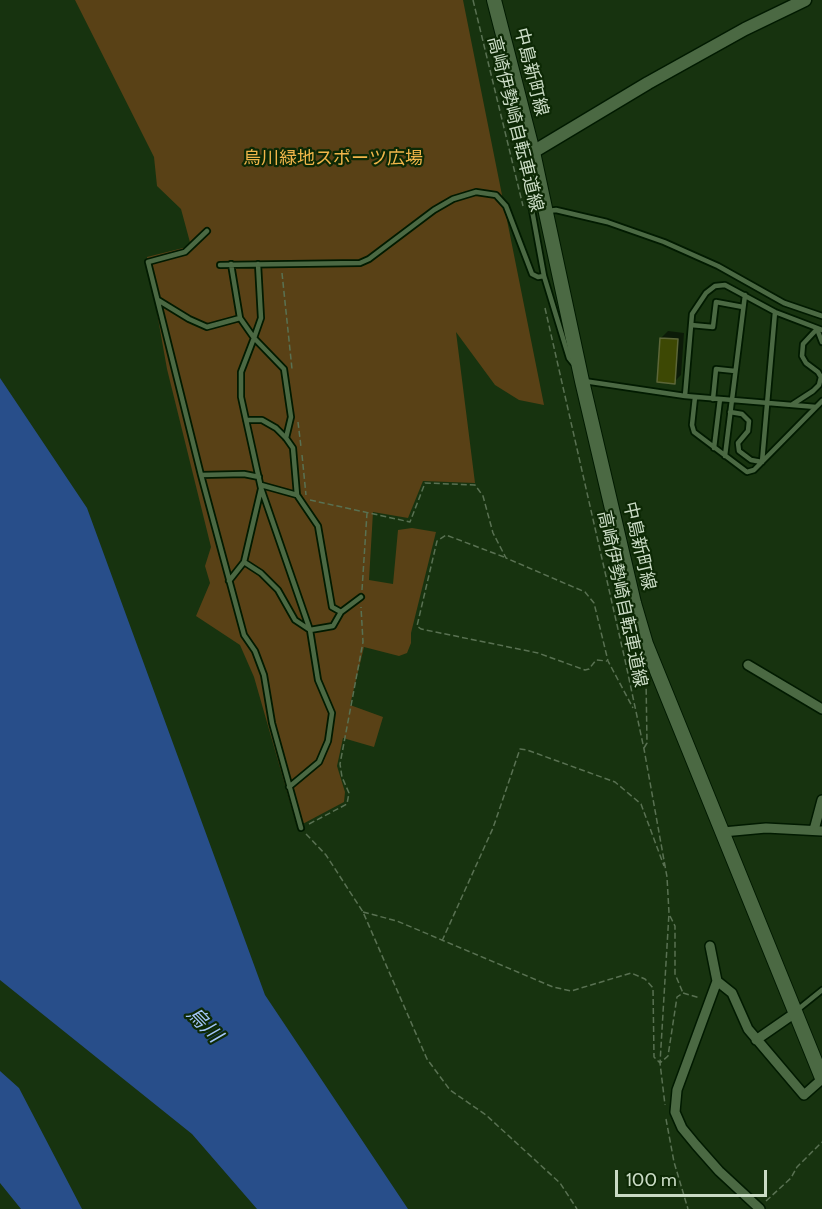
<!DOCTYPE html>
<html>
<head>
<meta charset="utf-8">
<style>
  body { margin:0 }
  #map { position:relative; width:822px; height:1209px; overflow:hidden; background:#17330f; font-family:Cabin,sans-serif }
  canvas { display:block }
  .scale { position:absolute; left:615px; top:1170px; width:152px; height:27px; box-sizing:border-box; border:3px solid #cadbc5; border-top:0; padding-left:8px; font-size:18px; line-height:21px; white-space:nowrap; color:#cadbc5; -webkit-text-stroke:4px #0d2905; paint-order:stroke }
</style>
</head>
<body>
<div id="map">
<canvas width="822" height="1209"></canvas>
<div class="scale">100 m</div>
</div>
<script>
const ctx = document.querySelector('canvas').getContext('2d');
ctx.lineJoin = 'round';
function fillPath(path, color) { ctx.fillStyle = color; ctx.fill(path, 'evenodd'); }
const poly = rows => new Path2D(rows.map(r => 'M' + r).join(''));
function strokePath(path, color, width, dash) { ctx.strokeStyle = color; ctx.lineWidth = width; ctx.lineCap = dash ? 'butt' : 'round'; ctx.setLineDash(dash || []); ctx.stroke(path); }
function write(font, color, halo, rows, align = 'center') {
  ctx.font = font + ' Cabin,"Noto Sans JP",sans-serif'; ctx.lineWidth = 4.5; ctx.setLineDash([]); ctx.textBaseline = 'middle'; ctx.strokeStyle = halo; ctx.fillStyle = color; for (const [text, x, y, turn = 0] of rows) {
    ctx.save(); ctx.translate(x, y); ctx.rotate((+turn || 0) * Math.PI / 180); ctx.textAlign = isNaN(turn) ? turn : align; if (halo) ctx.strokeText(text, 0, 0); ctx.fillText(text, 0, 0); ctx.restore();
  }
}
fillPath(poly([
  [75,0,463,0,544,405,519,400,495,385,456,332,475,483,423,481,408,518,373,512,369,580,393,584,398,530,412,528,436,532,411,633,411,643,407,653,399,656,364,647,350,705,383,717,374,747,343,738,337,766,345,792,344,802,297,827,254,677,240,645,196,616,210,583,205,566,211,547,167,369,147,257,191,246,181,209,157,186,154,157]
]), '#594116');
fillPath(poly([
  [0,378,87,508,265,995,408,1209,257,1209,192,1134,0,980],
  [0,1071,19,1088,82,1209,21,1209,0,1183]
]), '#284e8a');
fillPath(poly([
  [668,331,684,333,681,375,674,382,661,338]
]), '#0007');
const building = poly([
  [660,338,678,339,675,384,657,382,660,338]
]);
fillPath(building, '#3d4804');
strokePath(building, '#5c6638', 1.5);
const service = poly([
  [536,182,528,188,544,276],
  [548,211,556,210,607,222,664,242,718,266,784,303,822,316],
  [207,231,185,252,148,262,201,475,244,635,255,651,264,675,272,723,301,828],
  [231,264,240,318,254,338,241,372,241,397,261,488,310,630,318,680,332,713,328,741,319,762,289,787],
  [258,264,261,318,254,338,284,369,291,417,286,438],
  [220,265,360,263,369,259,434,210,453,199,476,192,496,195,506,206,532,274,538,277,544,276,569,358,573,363],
  [158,300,189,319,207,327,240,318],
  [691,325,713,327,716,302,743,307],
  [584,381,685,396,816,407],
  [685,396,692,314,706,293,715,286,725,285,775,312,822,330],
  [695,397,692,425,694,432,747,472,754,470,822,401],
  [713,399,716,369,735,371],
  [793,404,813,391,819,385,821,377,818,372,806,363,802,356,803,344,817,329,822,342],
  [730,412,742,414,749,421,748,431,738,443,739,451,751,460,762,462,775,312],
  [246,420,262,420,276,428,286,438,293,448,297,495],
  [714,448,720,399],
  [725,456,745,295],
  [201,475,244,474,259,477],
  [261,485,297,495,318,526,332,607,341,612],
  [244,562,261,573,278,590,295,620,310,630,333,626,341,612,361,597],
  [229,581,244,562,261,489],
  [796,1011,822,990]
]);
const minor = poly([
  [748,665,822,709],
  [814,830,822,800],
  [723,832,766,828,822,831],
  [710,946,717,981,677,1090,675,1112,682,1128,696,1145,719,1171,760,1209],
  [717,981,732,993,748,1029,804,1095,822,1079],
  [756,1040,795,1013]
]);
const tertiary = poly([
  [533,152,648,83,745,29,805,0]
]);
const secondary = poly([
  [494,0,533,152,582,381,634,603,646,644,822,1078]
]);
strokePath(service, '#011a00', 8);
strokePath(minor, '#011a00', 12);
strokePath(tertiary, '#011a00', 15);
strokePath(secondary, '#011a00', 16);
strokePath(poly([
  [473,0,523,206],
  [282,273,292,369],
  [545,308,625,660,644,749,667,877,669,913,660,1063,665,1105],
  [298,422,301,447],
  [302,455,306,495],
  [310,500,410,522,425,483,475,485,483,496,493,533,506,558,585,592,594,603,608,661,633,708],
  [504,557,446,535,437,541,417,626,421,629,538,653,585,670,589,669,596,660,607,661],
  [362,590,367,513],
  [644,748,647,743,646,679],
  [309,824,347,804,349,793,342,777,340,764,363,642,361,607],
  [306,834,326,855,363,912,427,1059,450,1090,486,1115,560,1183,577,1209],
  [363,912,397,921,553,987,571,991,631,973,645,979,653,988,654,1057,660,1063,668,1056,677,997,683,993,700,998],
  [670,916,675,926,675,974,683,993],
  [442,941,493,828,520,749,527,750,615,782,641,804,664,866],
  [666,1119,674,1162,688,1209],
  [766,1201,791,1178,797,1167,822,1142]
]), '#597152', 1.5, [6, 3]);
strokePath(service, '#4b6943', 4.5);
strokePath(minor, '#4b6943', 9);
strokePath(tertiary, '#4b6943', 12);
strokePath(secondary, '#4b6943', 14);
write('18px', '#cadbc5', '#0d2905', [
  ["中島新町線",531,72,76],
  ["高崎伊勢崎自転車道線",515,124,76],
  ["中島新町線",639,546,77],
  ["高崎伊勢崎自転車道線",622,599,78]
]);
write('18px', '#f0b54a', '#0d2905', [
  ["烏川緑地スポーツ広場",333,159]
]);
write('italic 20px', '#a3c5f9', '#0d2905', [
  ["烏川",204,1025,46]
]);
</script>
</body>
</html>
